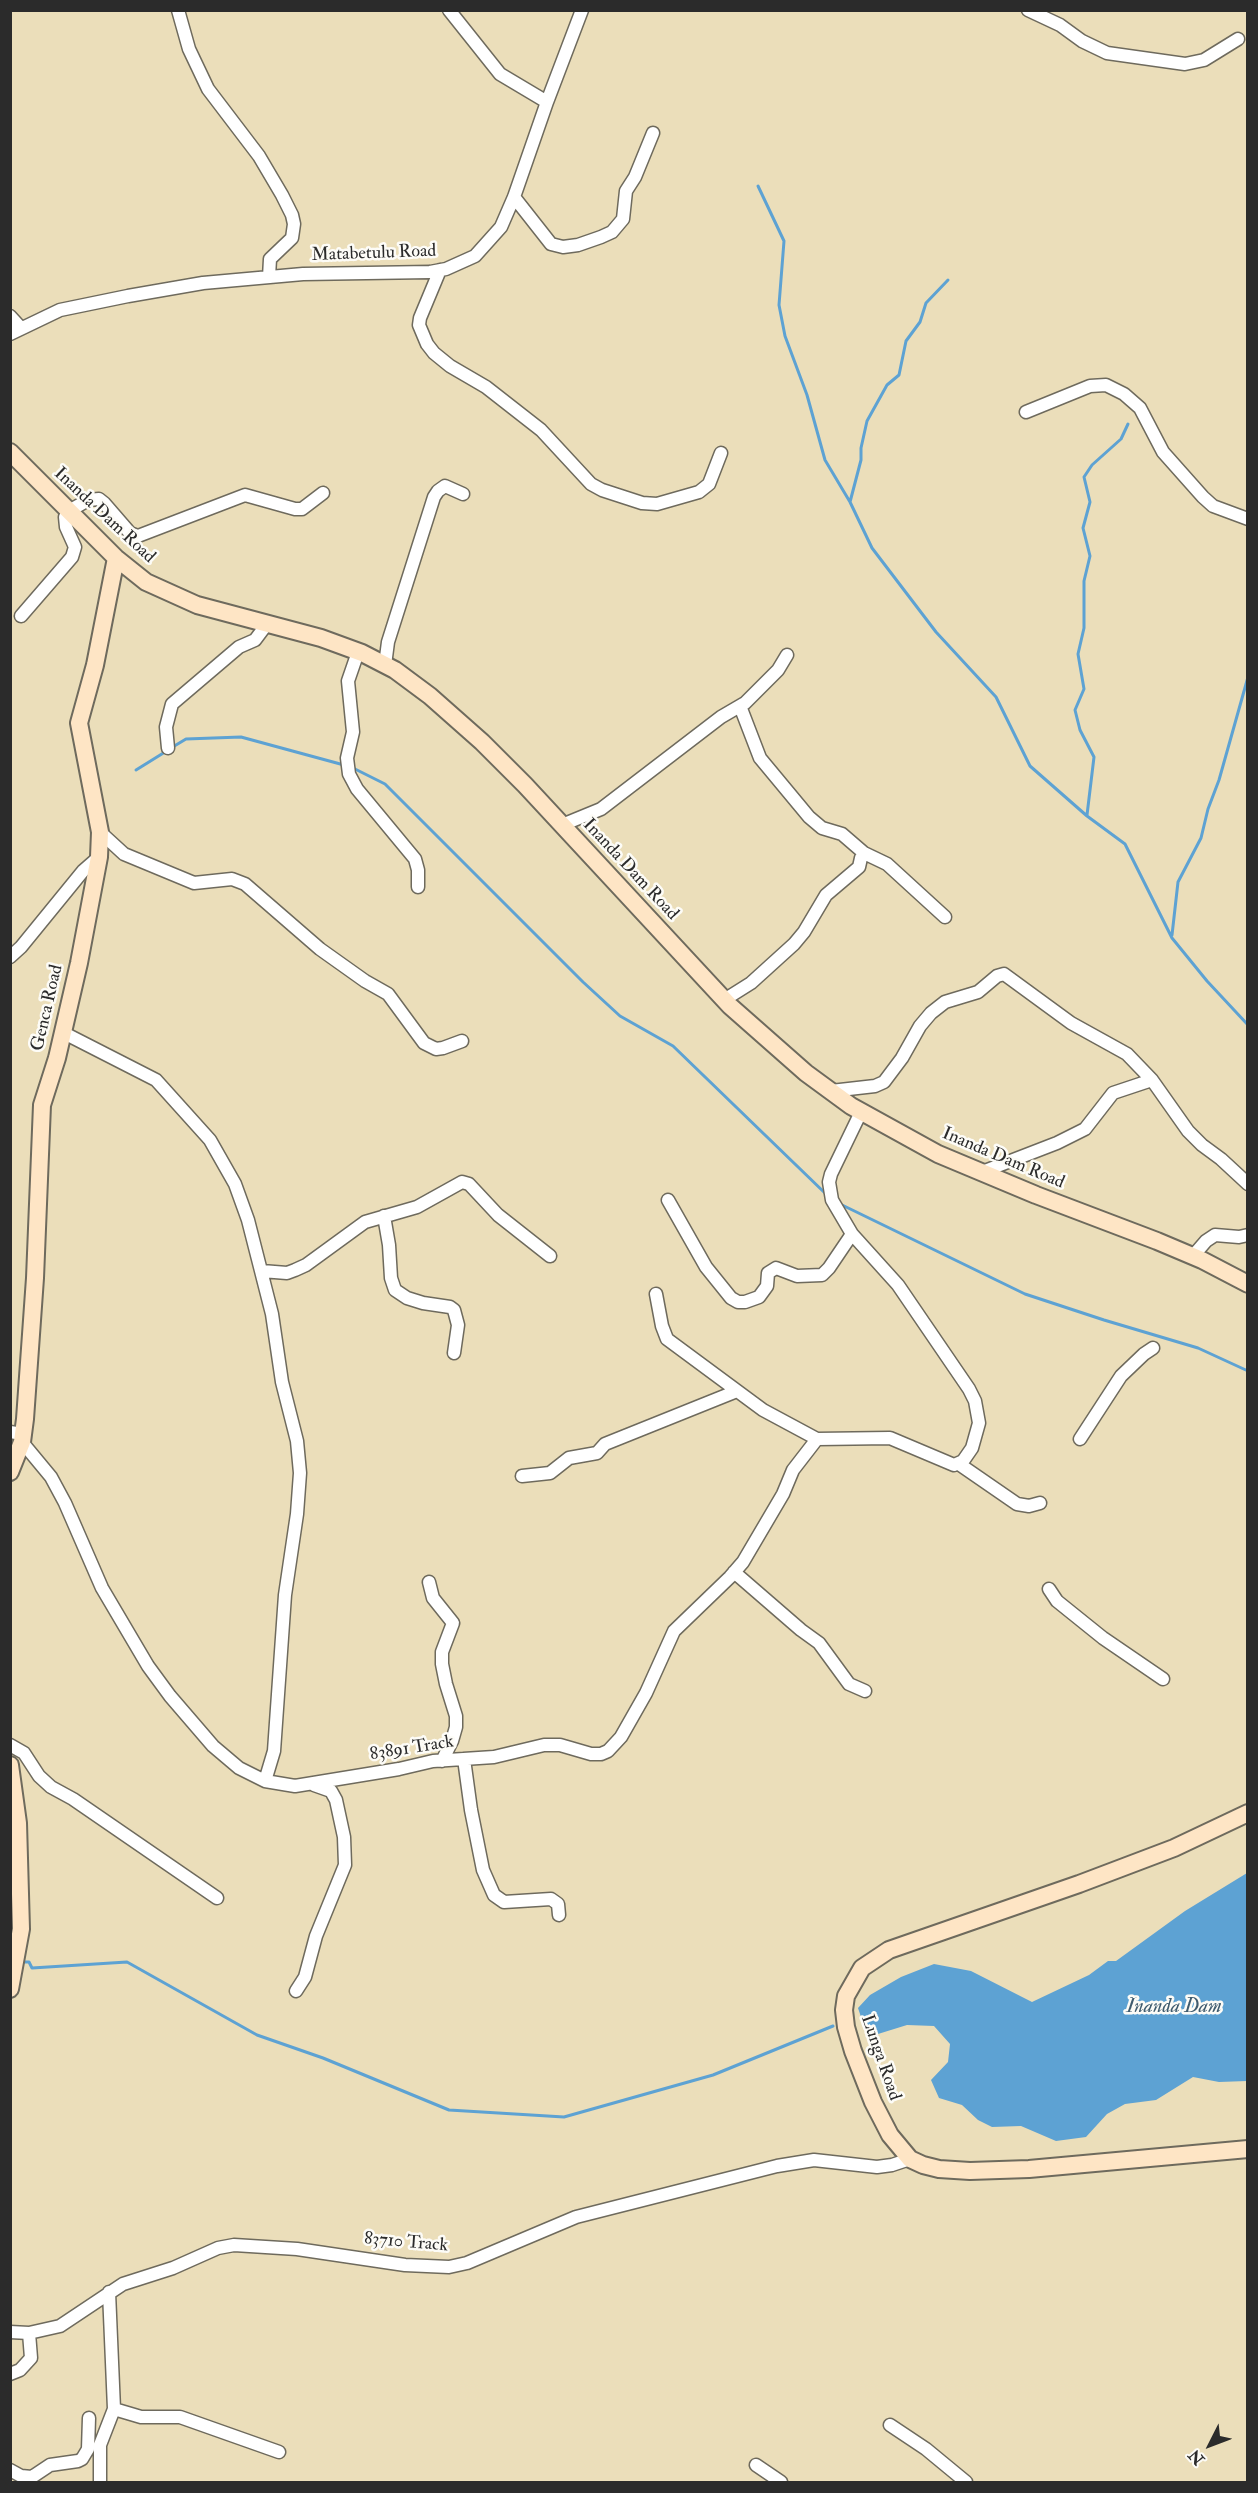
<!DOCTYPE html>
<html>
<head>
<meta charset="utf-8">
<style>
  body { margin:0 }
  #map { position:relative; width:1258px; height:2493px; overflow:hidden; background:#ebdeba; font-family:"IM FELL Double Pica",serif }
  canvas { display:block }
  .frame { position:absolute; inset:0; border:12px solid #2b2b2b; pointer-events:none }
  .north { position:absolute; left:1180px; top:2415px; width:60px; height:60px; -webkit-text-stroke:4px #fdfcf7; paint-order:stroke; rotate:228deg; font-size:16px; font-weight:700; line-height:24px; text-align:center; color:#2b2b2b }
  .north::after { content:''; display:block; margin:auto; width:21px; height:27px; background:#2b2b2b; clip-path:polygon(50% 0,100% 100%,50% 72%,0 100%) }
</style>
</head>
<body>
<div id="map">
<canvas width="1258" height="2493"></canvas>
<div class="frame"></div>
<div class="north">N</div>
</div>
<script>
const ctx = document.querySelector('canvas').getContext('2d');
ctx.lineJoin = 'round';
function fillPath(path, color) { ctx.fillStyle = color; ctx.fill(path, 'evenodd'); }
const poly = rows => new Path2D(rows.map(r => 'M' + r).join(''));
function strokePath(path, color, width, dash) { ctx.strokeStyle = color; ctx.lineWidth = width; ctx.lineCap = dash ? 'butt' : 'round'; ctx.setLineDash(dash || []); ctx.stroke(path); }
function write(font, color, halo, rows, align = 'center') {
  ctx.font = font + ' "IM FELL Double Pica",serif'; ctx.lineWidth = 5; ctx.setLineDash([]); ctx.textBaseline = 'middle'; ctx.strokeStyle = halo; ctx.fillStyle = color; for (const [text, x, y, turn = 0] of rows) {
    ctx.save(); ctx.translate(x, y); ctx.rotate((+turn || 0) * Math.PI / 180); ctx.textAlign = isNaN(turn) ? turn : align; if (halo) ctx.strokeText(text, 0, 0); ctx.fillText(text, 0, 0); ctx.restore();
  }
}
fillPath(poly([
  [1247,1873,1247,2081,1219,2082,1193,2077,1156,2100,1125,2104,1107,2114,1086,2137,1056,2141,1021,2126,992,2127,978,2120,962,2105,939,2098,931,2080,948,2062,950,2044,934,2026,907,2025,878,2034,866,2029,862,2020,858,2008,870,1995,901,1977,934,1964,971,1971,1032,2002,1089,1975,1108,1961,1116,1961,1185,1911]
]), '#5da2d3');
strokePath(poly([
  [758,186,784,241,779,305,785,336,807,395,825,460,850,502,872,548,936,632,996,697,1030,766,1087,816,1125,844,1172,938,1207,981,1248,1025],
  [850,502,861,460,861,448,867,421,887,385,899,375,906,341,920,322,926,303,948,280],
  [171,748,186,739,241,737,344,765],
  [353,768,385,784,583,982,620,1016,673,1046,827,1195],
  [136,770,165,752],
  [1087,815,1094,757,1080,730,1075,710,1084,689,1078,654,1084,628,1084,581,1090,556,1083,528,1090,502,1084,477,1092,465,1121,439,1128,424],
  [1172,935,1178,882,1201,838,1208,809,1219,780,1248,677],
  [840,1204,1025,1294,1104,1320,1198,1348,1248,1371],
  [22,1962,29,1962,32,1968,127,1962,257,2035,323,2058,449,2110,564,2117,713,2075,833,2026]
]), '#5da2d3', 3);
const street = poly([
  [178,10,189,49,208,89,259,156,282,195,292,215,294,224,292,238,270,259,269,277],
  [449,10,500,74,547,102],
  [1028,10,1060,25,1082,41,1107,53,1185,64,1204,60,1238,39],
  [514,197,551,244,563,247,578,245,601,237,612,232,623,219,626,191,635,177,653,133],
  [440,270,420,318,419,325,427,344,434,353,450,366,486,387,541,430,591,484,602,490,642,503,657,504,699,492,709,484,721,453],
  [10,316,21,328],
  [10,334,60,310,128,296,203,283,303,274,430,272,446,269,475,256,501,227,514,197,547,102,582,10],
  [1026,412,1090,386,1106,385,1124,394,1140,408,1163,452,1203,497,1213,506,1248,519],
  [21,616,72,557,75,547,66,527,65,517,69,511,88,500,99,499,104,503,130,533,138,536,245,495,295,509,302,509,323,493],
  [358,652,348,681,353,732,347,758,349,774,357,789,415,859,418,870,418,887],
  [385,665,388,642,434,497,438,491,445,486,463,494],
  [740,706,760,758,809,817,822,828,842,834,864,853,887,864,945,917],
  [168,748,166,727,172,704,239,647,255,640,267,624],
  [562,825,601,809,721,717,745,703,778,670,787,655],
  [100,832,124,854,194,883,232,879,245,884,320,949,365,981,388,994,424,1043,436,1049,443,1048,462,1041],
  [10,957,21,947,83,871,99,857],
  [724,1000,751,983,794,944,804,932,826,895,859,867,861,858,865,854],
  [62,1032,156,1080,210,1140,235,1184,248,1220,272,1314,282,1382,297,1441,300,1473,297,1514,285,1595,274,1751,265,1781],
  [831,1091,875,1086,884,1082,902,1058,920,1026,931,1013,945,1002,978,992,997,976,1004,974,1071,1023,1127,1054,1152,1080,1188,1131,1202,1145,1221,1159,1248,1184],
  [982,1172,1057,1143,1085,1129,1113,1093,1152,1080],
  [668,1200,706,1267,731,1298,738,1302,745,1302,759,1297,767,1286,768,1273,776,1268,797,1276,822,1275,829,1268,852,1234],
  [384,1216,389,1245,391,1278,395,1290,407,1298,423,1303,450,1307,454,1310,458,1325,454,1353],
  [1193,1256,1206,1241,1215,1235,1239,1237,1248,1235],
  [262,1271,287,1273,295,1270,306,1265,365,1222,417,1207,462,1182,469,1184,498,1215,550,1256],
  [656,1294,662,1326,667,1339,763,1410,817,1439,890,1438,954,1465,963,1461,972,1448,979,1423,975,1401,969,1389,898,1285,852,1234,832,1200,829,1182,831,1174,861,1112],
  [10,1432,23,1434],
  [1080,1439,1121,1376,1144,1354,1153,1348],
  [22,1442,51,1477,65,1503,102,1588,148,1666,170,1696,213,1746,239,1768,265,1781,295,1786,399,1769,433,1761,494,1757,544,1745,560,1745,591,1754,601,1754,608,1751,621,1737,646,1693,674,1631,730,1577,743,1562,783,1494,793,1470,817,1439],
  [959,1464,1017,1504,1029,1506,1040,1503],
  [522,1476,550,1473,569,1458,597,1453,605,1444,737,1391],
  [734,1572,801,1630,819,1643,849,1684,865,1691],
  [429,1582,433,1598,453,1623,442,1652,442,1664,446,1684,456,1716,456,1727,452,1741,442,1761],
  [1049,1589,1057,1601,1103,1638,1163,1679],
  [10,1745,24,1753,39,1776,51,1787,73,1799,217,1898],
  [464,1759,471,1810,483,1870,494,1895,504,1902,551,1899,558,1904,559,1915],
  [296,1991,305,1977,316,1936,345,1865,344,1837,336,1800,331,1791,314,1785],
  [10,2332,29,2333,60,2326,123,2284,173,2268,218,2248,234,2245,297,2249,405,2265,449,2267,467,2263,576,2217,777,2166,814,2160,877,2167,892,2165,910,2159],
  [10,2374,20,2370,31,2358,29,2333],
  [114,2409,141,2417,180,2417,279,2452],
  [890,2425,926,2449,966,2482],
  [756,2465,781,2482],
  [10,2470,21,2476,32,2477,50,2465,78,2461,82,2459,88,2449,89,2418],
  [100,2482,100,2445,114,2409,109,2292]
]);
const secondary = poly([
  [10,452,116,558,146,582,197,605,321,638,362,653,395,670,430,696,482,742,525,785,730,1006,806,1073,851,1106,938,1154,1036,1195,1157,1241,1202,1260,1248,1284],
  [10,1472,22,1442,25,1419,35,1278,42,1105,57,1058,79,963,99,857,100,832,79,723,95,665,116,558],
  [10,1765,18,1823,21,1929,10,1989],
  [1248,1813,1174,1848,1079,1884,889,1950,862,1968,846,1996,844,2010,846,2027,853,2051,873,2102,890,2135,910,2159,923,2165,939,2169,970,2171,1029,2169,1248,2149]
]);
strokePath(street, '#6e6a5d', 15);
strokePath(secondary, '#6e6a5d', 20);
strokePath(street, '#fff', 12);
strokePath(secondary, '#fee5c5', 16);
write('18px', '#2b2b2b', '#fdfcf7', [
  ["Matabetulu Road",374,254,-2],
  ["Inanda Dam Road",104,516,43],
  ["Inanda Dam Road",630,870,47],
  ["Genca Road",48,1008,-77],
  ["Inanda Dam Road",1003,1159,23],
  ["83891 Track",412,1749,-9],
  ["Lunga Road",880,2058,71],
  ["83710 Track",406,2243,5]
]);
write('italic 20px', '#3f5b6e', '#fdfcf7', [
  ["Inanda Dam",1174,2008]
]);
</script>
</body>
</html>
